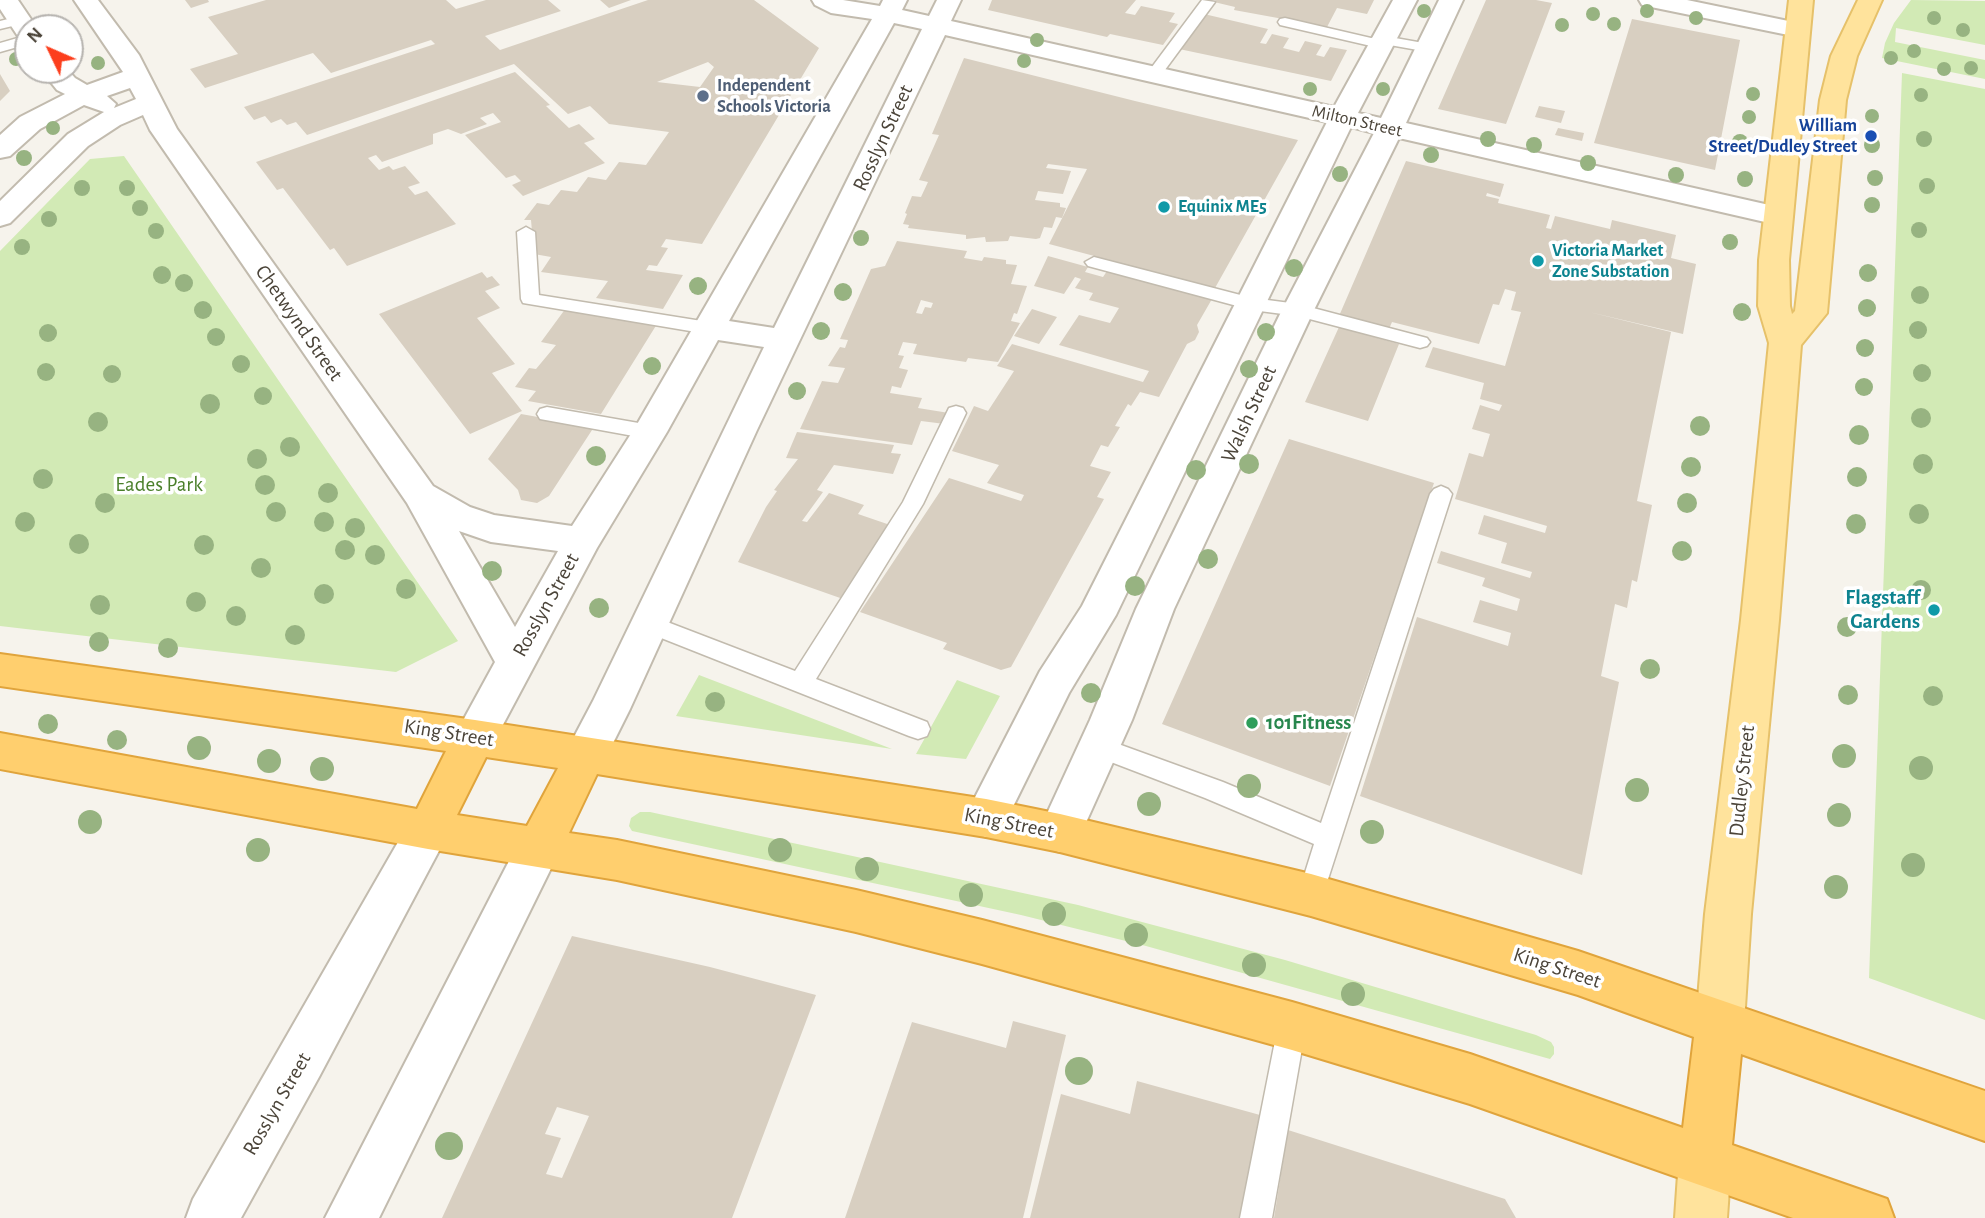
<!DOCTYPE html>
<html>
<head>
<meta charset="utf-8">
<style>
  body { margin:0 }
  #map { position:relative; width:1985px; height:1218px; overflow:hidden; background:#f6f3ec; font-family:"Alegreya Sans",sans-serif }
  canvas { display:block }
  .north { position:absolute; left:14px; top:14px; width:70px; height:70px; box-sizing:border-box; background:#fff; border:2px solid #b7b4b0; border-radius:50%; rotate:314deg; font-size:19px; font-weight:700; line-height:28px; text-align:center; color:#4b4439 }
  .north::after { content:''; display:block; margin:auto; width:24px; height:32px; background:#fc3f1d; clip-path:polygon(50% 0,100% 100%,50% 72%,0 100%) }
</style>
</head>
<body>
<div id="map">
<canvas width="1985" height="1218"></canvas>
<div class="north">N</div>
</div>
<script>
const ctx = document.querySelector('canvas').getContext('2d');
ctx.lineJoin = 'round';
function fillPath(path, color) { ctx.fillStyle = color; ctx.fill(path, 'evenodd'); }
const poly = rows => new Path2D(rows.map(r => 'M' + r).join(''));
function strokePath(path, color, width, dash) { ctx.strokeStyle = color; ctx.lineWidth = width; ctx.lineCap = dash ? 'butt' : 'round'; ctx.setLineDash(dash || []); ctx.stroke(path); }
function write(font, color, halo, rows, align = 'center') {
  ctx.font = font + ' "Alegreya Sans",sans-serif'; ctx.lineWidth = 7; ctx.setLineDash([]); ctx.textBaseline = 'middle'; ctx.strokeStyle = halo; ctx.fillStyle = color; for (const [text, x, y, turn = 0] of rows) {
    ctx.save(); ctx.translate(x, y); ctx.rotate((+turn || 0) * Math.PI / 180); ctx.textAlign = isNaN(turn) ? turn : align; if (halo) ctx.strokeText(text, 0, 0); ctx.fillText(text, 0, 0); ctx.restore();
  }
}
fillPath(poly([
  [1911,0,1985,1,1985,45,1896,28,1895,42,1985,60,1985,79,1882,58,1885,43,1894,23],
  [1902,73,1985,89,1985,1020,1869,978],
  [124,156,458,641,396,672,0,626,0,251,90,159],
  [699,675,892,749,676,716],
  [957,680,1000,696,966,759,916,754],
  [640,812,650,812,1078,905,1285,960,1536,1035,1551,1042,1554,1047,1554,1054,1550,1059,1146,946,1021,915,632,831,629,826,631,818]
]), '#d2eab5');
fillPath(poly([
  [185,0,208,0,209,2,191,8],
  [266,0,446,0,456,9,486,0,548,0,561,11,485,36,500,50,648,0,754,0,819,48,702,244,666,239,661,247,668,248,657,266,649,265,646,270,683,275,663,309,596,298,608,281,541,272,551,257,534,254,531,220,524,220,537,203,549,205,561,190,577,192,588,177,606,180,619,162,646,165,669,132,609,124,590,106,568,114,514,64,307,135,296,122,287,125,281,119,271,123,265,116,254,120,244,107,435,44,431,40,331,73,313,53,205,88,190,69,238,54,208,17],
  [708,62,714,67,700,87,657,82],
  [600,0,631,0,609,8],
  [992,0,1136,0,1125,13,1135,15,1141,6,1175,13,1169,22,1178,24,1163,45,1110,34,1107,37,988,10],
  [1216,0,1374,0,1367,14,1337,8,1327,27,1234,10,1235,7,1214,2],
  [1486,0,1536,0,1552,3,1506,124,1438,109],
  [1204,14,1268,29,1260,43,1266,44,1272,34,1289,38,1283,48,1299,52,1305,41,1322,45,1316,55,1324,57,1330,47,1347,50,1331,81,1179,49],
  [1632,19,1740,40,1715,170,1594,143],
  [964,58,1135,101,1298,140,1215,288,1049,244,1087,169,1048,164,1046,168,1071,171,1063,194,1038,191,1035,200,1060,203,1060,207,1066,208,1062,218,1056,217,1052,228,1044,227,1040,238,1036,239,1010,236,1008,241,986,242,985,237,966,239,966,235,908,228,909,225,903,224,907,214,905,213,912,196,921,197,928,182,919,180,939,135,932,134],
  [515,72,550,105,546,106,569,128,579,124,595,139,584,143,605,163,523,196,512,185,521,181,515,175,506,178,465,135,501,122,493,113,480,118,487,124,461,134,448,129,433,134,433,144,382,162,376,155,368,158,379,170,389,166,393,170,405,166,420,183,408,187,415,195,427,191,456,224,347,266,334,248,330,250,283,188,277,190,256,162],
  [0,74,10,91,0,101],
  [1539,106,1565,111,1561,123,1535,117],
  [1558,128,1584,133,1582,141,1555,135],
  [1406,161,1504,184,1500,197,1487,193,1486,196,1499,199,1498,203,1550,215,1546,228,1551,229,1555,216,1610,229,1612,220,1676,235,1671,258,1696,264,1683,334,1589,312,1671,332,1637,501,1652,505,1637,582,1632,580,1627,608,1615,604,1601,676,1619,682,1582,875,1360,796,1417,617,1508,646,1511,633,1473,622,1480,600,1517,611,1520,599,1482,586,1485,578,1437,563,1441,551,1530,578,1532,572,1501,563,1507,543,1478,534,1484,515,1545,533,1547,526,1455,499,1469,453,1483,457,1490,434,1472,429,1480,405,1499,411,1502,405,1480,399,1484,383,1425,367,1433,347,1505,366,1521,312,1511,310,1516,292,1505,289,1499,305,1493,304,1479,344,1392,322,1389,329,1339,316],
  [897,241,967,251,964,258,982,261,984,257,1006,260,1006,264,1017,265,1011,284,1027,286,1017,314,1014,313,1011,321,1020,323,998,362,968,358,966,362,913,354,917,344,903,342,898,355,904,356,899,368,908,370,901,388,892,386,890,393,922,398,918,408,949,413,945,424,921,421,912,445,800,429,822,381,838,383,845,368,828,366,840,347,845,348,848,340,840,339,871,269,885,266],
  [921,300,933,303,931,308,925,307,922,314,916,313],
  [1048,256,1088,267,1085,272,1103,277,1107,271,1212,299,1197,325,1199,332,1195,340,1187,344,1159,397,1140,392,1131,406,1128,404,1115,426,1120,427,1108,447,1101,445,1090,466,1111,472,1097,497,1104,499,1011,667,1001,670,943,649,947,643,860,612,949,478,1021,501,1024,495,987,483,999,465,952,451,974,406,988,411,1014,371,997,366,1012,344,1143,382,1149,371,1059,345,1079,315,1110,323,1119,308,1089,300,1093,293,1075,288,1081,279,1075,277,1064,294,1034,286],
  [482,272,487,278,492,276,500,285,485,291,500,308,477,318,515,364,492,373,522,411,470,434,379,314],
  [566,308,657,324,601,414,528,401,536,391,515,387,529,368,536,369,556,345,541,342],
  [1032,309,1057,317,1039,344,1014,336],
  [1339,327,1399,344,1368,421,1305,402],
  [521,414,594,427,549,496,537,503,521,500,518,490,488,459],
  [797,432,894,445,891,453,901,454,893,474,834,465,817,490,823,492,802,521,807,522,829,493,864,505,858,514,893,526,843,599,738,562,766,507,777,491,774,490,798,459,786,458],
  [1289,439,1434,483,1330,786,1162,724],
  [572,936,710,967,816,995,732,1218,442,1218],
  [557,1107,589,1116,562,1178,546,1174,561,1138,545,1134],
  [1013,1021,1066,1035,1023,1218,845,1218,912,1022,1006,1048],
  [1137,1081,1260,1115,1243,1218,1030,1218,1061,1094,1130,1114],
  [1288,1130,1505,1199,1516,1218,1274,1218]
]), '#d8cfc1');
const lane = poly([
  [1202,0,1215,2,1159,78,1149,78,1146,75,1202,0],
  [20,16,25,17,27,20,25,23,0,29,0,21,20,16],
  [1285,18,1371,38,1384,36,1429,44,1436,48,1429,52,1384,44,1371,46,1280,25,1278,22,1280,19,1285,18],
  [28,35,28,44,0,52,0,43,28,35],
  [526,227,535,232,539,295,708,322,715,324,717,328,715,332,708,334,523,303,521,299,517,232,526,227],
  [1094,257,1252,298,1298,304,1427,338,1430,342,1427,346,1420,348,1298,316,1252,310,1088,266,1085,262,1094,257],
  [956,406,963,408,966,413,923,504,816,679,927,722,930,729,927,736,918,739,909,736,641,630,638,624,641,618,649,615,795,671,903,502,949,408,956,406],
  [547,407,650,425,657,427,660,432,657,437,650,439,540,419,537,414,540,409,547,407],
  [1441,486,1448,489,1452,494,1320,904,1311,907,1302,904,1298,895,1314,844,1205,798,1090,754,1087,747,1090,740,1099,737,1223,782,1321,823,1430,494,1434,489,1441,486],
  [1292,1012,1302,1016,1306,1026,1272,1218,1240,1218,1278,1026,1282,1016,1292,1012]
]);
const street = poly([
  [0,0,18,0,37,28,28,28,28,40,19,38,0,9,0,0],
  [74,0,98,0,139,55,177,129,433,486,470,507,494,515,572,526,636,426,872,19,831,13,815,5,812,0,843,0,880,6,883,0,907,0,902,10,929,16,937,0,961,0,951,21,1334,107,1393,0,1417,0,1358,113,1381,118,1439,0,1463,0,1406,123,1778,207,1788,210,1793,216,1788,222,1778,225,1399,138,1314,310,1174,609,1132,720,1075,847,1060,852,1045,847,1038,833,1090,720,1136,609,1282,310,1374,133,1351,127,1116,615,1069,693,1001,831,986,837,971,831,964,818,971,805,1040,671,1082,606,1327,122,945,35,757,430,630,709,601,767,586,772,571,767,565,754,593,701,764,347,718,340,667,432,597,548,490,749,475,754,460,749,454,737,495,662,407,503,150,130,143,115,120,125,88,146,10,223,0,226,0,201,68,134,104,112,84,105,40,129,10,156,0,158,0,135,20,117,65,94,57,90,41,70,68,70,75,78,87,85,123,72,74,0],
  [894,23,922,29,774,328,729,321,894,23],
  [130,88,136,99,114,108,116,104,107,96,130,88],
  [459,531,491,542,558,551,515,627,459,531],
  [1639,0,1687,0,1798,23,1807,25,1810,30,1807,35,1798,37,1651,7,1642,5,1639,0],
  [428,811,443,816,450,830,319,1077,241,1218,186,1218,193,1199,413,816,428,811],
  [540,826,556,832,562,846,379,1218,325,1218,524,832,540,826]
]);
const primary = poly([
  [1789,0,1813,0,1789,260,1790,306,1792,314,1795,311,1820,100,1831,56,1858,0,1882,0,1857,56,1846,100,1827,313,1801,345,1779,620,1751,914,1744,1023,1737,1040,1720,1046,1703,1040,1696,1023,1705,914,1741,620,1769,343,1758,306,1759,260,1789,0],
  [1705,1134,1723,1142,1731,1160,1727,1218,1675,1218,1679,1160,1687,1142,1705,1134]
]);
const highway = poly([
  [0,654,475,720,986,799,1060,814,1311,874,1578,951,1985,1091,1985,1141,1741,1054,1732,1145,1887,1199,1894,1218,1793,1218,1470,1104,1292,1050,982,964,856,932,617,880,428,849,0,769,0,733,417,809,446,751,0,686,0,654],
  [486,757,558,768,527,826,457,815,486,757],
  [597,774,986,837,1060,852,1311,916,1578,995,1694,1037,1683,1128,1470,1054,1292,1002,982,920,856,890,617,840,569,833,597,774]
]);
strokePath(lane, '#c2bbae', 3);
strokePath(street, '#c2bbae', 4);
strokePath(primary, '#e6c16a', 4);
strokePath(highway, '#e0a43c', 4);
fillPath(lane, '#fff');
fillPath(street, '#fff');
fillPath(primary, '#ffe39c');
fillPath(highway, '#ffcf6e');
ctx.fillStyle = '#97b381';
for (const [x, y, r] of [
  [1424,11,7],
  [1647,11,7],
  [1593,14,7],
  [1696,18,7],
  [1934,18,7],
  [1614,24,7],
  [1562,25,7],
  [1963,30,7],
  [1037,40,7],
  [1914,51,7],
  [1891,58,7],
  [16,59,7],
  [1024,61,7],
  [98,63,7],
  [1971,68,7],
  [1944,69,7],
  [1310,89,7],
  [1383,89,7],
  [1753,94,7],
  [1921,95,7],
  [1872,116,7],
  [1749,117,7],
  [53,128,7],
  [1488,139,8],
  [1924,139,8],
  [1740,142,8],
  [1534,145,8],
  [1872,145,8],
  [1431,155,8],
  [24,158,8],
  [1588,163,8],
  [1340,174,8],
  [1676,175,8],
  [1875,178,8],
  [1745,179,8],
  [1927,186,8],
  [82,188,8],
  [127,188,8],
  [1872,205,8],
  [140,208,8],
  [49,219,8],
  [1919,230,8],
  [156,231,8],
  [861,238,8],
  [1730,242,8],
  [22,247,8],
  [1294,268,9],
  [1868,273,9],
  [162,275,9],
  [184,283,9],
  [698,286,9],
  [843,292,9],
  [1920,295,9],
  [1867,308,9],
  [203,310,9],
  [1742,312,9],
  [1918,330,9],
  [821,331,9],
  [1266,332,9],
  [48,333,9],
  [216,337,9],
  [1865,348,9],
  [241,364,9],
  [652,366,9],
  [1249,369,9],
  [46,372,9],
  [1922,373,9],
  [112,374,9],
  [1864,387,9],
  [797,391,9],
  [263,396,9],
  [210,404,10],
  [1921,418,10],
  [98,422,10],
  [1700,426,10],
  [1859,435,10],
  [290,447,10],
  [596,456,10],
  [257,459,10],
  [1249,464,10],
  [1923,464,10],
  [1691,467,10],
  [1196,470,10],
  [1857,477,10],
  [43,479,10],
  [265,485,10],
  [328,493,10],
  [105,503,10],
  [1687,503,10],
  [276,512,10],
  [1919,514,10],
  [25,522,10],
  [324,522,10],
  [1856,524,10],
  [355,528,10],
  [79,544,10],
  [204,545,10],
  [345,550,10],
  [1682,551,10],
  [375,555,10],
  [1208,559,10],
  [261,568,10],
  [492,571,10],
  [1135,586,10],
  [406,589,10],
  [1921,590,10],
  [324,594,10],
  [196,602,10],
  [100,605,10],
  [599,608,10],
  [236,616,10],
  [1847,627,10],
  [295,635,10],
  [99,642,10],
  [168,648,10],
  [1650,669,10],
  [1091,693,10],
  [1848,695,10],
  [1933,696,10],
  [715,702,10],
  [48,724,10],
  [117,740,10],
  [199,748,12],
  [1844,756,12],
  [269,761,12],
  [1921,768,12],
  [322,769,12],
  [1249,786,12],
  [1637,790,12],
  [1149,804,12],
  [1839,815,12],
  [90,822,12],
  [1372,832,12],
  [258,850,12],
  [780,850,12],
  [1913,865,12],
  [867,869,12],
  [1836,887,12],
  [971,895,12],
  [1054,914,12],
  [1136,935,12],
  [1254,965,12],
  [1353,994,12],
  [1079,1071,14],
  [449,1146,14]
]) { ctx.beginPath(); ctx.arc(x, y, r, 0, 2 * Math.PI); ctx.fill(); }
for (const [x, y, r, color] of [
  [703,96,7,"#5c6f8a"],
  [1871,136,7,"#1a4fb4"],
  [1164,207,7,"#0f9aa8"],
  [1538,261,7,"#0f9aa8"],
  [1934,610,7,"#0f9aa8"],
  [1252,723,7,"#2e9e5b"]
]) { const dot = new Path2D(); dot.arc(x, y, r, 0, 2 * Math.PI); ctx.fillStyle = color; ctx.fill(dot); strokePath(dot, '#fff', 2.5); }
write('bold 18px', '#4e5e75', '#fff', [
  ["Independent",717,86],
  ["Schools Victoria",717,107]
], 'left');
write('18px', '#4b4439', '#fff', [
  ["Milton Street",1357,121,13]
]);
write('bold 18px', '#164399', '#fff', [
  ["William",1857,126],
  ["Street/Dudley Street",1857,147]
], 'right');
write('bold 18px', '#0d838f', '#fff', [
  ["Equinix ME5",1178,207],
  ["Victoria Market",1552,251],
  ["Zone Substation",1552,272]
], 'left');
write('21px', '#4b4439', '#fff', [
  ["Rosslyn Street",883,138,-65],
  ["Chetwynd Street",299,323,55],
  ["Walsh Street",1249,414,-65],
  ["Rosslyn Street",546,605,-61],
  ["King Street",449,733,9],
  ["Dudley Street",1742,781,-84],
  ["King Street",1009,823,11],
  ["King Street",1557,968,18],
  ["Rosslyn Street",277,1104,-60]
]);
write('21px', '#4a7f2a', '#fff', [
  ["Eades Park",159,485]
]);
write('bold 21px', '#0d838f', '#fff', [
  ["Flagstaff",1920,598],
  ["Gardens",1920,622]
], 'right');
write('bold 21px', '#27864d', '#fff', [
  ["101Fitness",1266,723]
], 'left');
</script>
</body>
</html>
